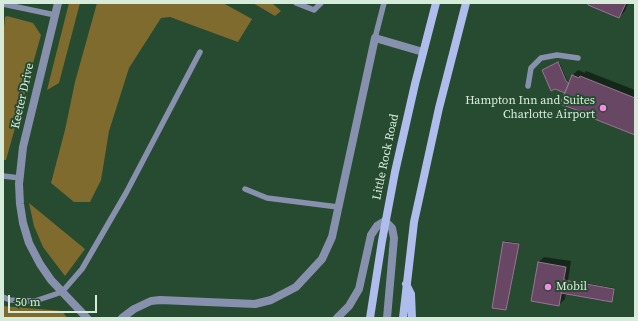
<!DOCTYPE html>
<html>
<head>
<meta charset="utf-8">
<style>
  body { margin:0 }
  #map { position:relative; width:638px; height:321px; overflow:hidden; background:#274b30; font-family:"Source Serif 4",serif }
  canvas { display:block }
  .frame { position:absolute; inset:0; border:4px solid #d6ebda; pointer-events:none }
  .scale { position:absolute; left:8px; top:295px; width:89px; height:18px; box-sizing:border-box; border:2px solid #d6ebda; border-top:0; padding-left:5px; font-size:12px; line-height:14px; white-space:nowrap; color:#d6ebda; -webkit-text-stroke:3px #274b30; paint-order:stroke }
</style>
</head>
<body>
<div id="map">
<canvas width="638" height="321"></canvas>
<div class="frame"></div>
<div class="scale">50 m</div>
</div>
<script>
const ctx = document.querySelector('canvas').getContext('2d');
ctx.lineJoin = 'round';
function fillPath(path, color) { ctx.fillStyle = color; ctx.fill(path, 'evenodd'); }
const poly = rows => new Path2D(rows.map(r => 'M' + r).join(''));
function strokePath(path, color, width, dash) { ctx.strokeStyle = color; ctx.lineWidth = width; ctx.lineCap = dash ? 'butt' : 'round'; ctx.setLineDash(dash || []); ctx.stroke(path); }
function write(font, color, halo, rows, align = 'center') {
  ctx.font = font + ' "Source Serif 4",serif'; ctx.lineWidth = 4; ctx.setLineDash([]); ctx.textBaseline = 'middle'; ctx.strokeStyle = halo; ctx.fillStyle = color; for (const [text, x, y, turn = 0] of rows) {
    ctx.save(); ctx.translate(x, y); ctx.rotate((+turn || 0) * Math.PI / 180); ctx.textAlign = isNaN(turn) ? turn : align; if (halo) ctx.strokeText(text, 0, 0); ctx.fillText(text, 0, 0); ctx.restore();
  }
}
fillPath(poly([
  [69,3,80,3,59,83,47,90],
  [97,3,223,3,252,19,238,42,170,17,161,18,129,68,109,131,101,180,90,202,74,202,51,183,65,130,75,82],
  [253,3,272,3,281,11,275,16],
  [7,16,33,23,41,35,6,160,3,160,3,36,5,17],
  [29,203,85,249,65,276,43,247,34,226],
  [3,306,62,311,67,318,3,318]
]), '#806b2e');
fillPath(poly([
  [590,3,628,3,625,11,619,17],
  [559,62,567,80,570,82,572,76,578,70,585,73,586,71,635,90,635,134,566,92,543,70],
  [505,241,519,243,506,309,493,307],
  [544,257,571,261,568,280,614,288,613,299,566,293,565,299,559,305,539,262]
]), '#0007');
const building = poly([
  [588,3,626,3,619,18,588,5,588,3],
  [558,62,566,81,569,83,565,93,555,89,551,91,542,70,558,62],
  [572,75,579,78,580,76,635,98,635,135,582,114,582,112,560,104,572,75],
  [503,242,519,244,506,310,492,308,503,242],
  [538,262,566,267,559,306,531,301,538,262],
  [564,280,614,289,612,302,561,293,564,280]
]);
fillPath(building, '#684764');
strokePath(building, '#987493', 1);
strokePath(poly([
  [296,3,314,10,321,3],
  [3,4,55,15],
  [375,38,384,3],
  [528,86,531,68,541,58,557,55,578,58],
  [3,176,20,178],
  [245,189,267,198,338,207],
  [3,297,10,300,35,301,62,292,82,269,126,193,200,52]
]), '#8791ae', 5.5);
strokePath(poly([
  [58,3,23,147,19,184,20,204,23,223,29,243,40,264,51,280,87,318],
  [122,318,134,309,151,301,160,300,255,304,271,300,296,287,322,259,332,237,375,38,423,52]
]), '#8791ae', 8);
strokePath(poly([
  [337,318,349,306,359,289,371,235,377,226,385,221,392,228,394,238,387,318]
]), '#8791ae', 8);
strokePath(poly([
  [406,284,411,294,412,318],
  [370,318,382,241,395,172,415,84,436,3],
  [403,318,414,222,439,108,466,3]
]), '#aebdeb', 8);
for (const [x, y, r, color] of [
  [603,108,4,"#f788ec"],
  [548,287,4,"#f788ec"]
]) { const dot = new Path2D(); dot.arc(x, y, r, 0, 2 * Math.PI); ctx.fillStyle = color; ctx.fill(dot); strokePath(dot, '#274b30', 1.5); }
write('12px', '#d6ebda', '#274b30', [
  ["Keeter Drive",23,96,-77],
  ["Little Rock Road",386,157,-78]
]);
write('12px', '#d6ebda', '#274b30', [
  ["Hampton Inn and Suites",595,101],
  ["Charlotte Airport",595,115],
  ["Mobil",556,287,"left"]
], 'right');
</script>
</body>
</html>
